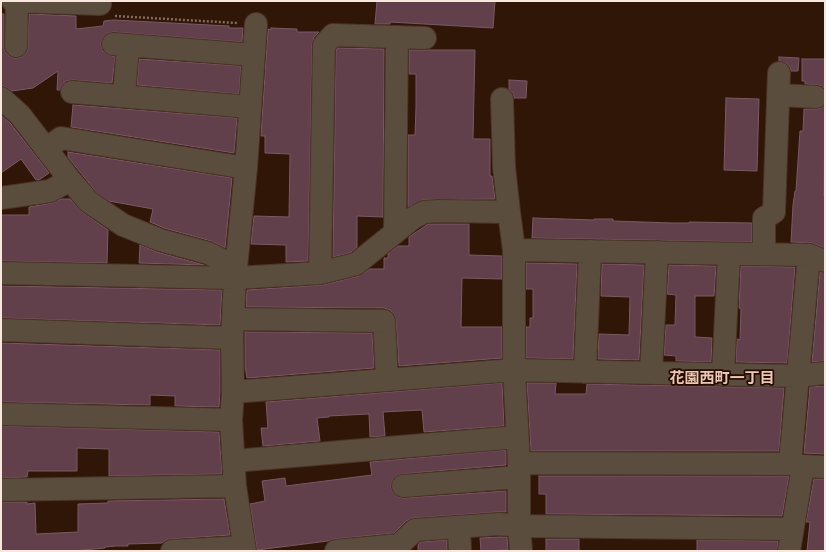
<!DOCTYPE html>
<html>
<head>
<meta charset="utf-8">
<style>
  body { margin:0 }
  #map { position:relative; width:826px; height:552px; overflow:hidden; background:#2f1607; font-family:"PT Serif",serif }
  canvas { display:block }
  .frame { position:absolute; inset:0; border:2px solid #f9e6dc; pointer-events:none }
</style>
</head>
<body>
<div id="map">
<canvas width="826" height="552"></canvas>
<div class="frame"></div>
</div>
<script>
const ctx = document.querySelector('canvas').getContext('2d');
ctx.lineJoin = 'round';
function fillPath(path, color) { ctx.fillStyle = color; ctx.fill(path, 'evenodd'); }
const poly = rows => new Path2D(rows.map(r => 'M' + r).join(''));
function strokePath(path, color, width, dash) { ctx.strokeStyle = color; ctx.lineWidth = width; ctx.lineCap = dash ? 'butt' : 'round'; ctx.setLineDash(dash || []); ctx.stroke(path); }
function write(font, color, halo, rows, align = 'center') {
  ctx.font = font + ' "PT Serif","Noto Sans JP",serif'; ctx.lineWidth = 3.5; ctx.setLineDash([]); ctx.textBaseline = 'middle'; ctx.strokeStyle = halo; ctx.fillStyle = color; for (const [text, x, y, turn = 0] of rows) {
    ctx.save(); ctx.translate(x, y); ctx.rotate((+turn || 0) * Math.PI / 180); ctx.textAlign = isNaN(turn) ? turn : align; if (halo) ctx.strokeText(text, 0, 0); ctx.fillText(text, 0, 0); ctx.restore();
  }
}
const building = poly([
  [377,1,495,1,493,28,390,22,390,24,375,24,377,1],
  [1,14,4,14,4,46,5,52,9,56,15,58,22,57,27,52,28,46,29,14,76,16,76,29,103,26,104,21,114,20,229,26,229,28,243,28,242,42,114,32,108,33,103,37,101,43,102,50,106,54,115,57,112,83,73,80,66,81,62,85,60,90,57,90,58,71,33,88,12,91,4,86,1,86,1,14],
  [271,28,297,29,297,32,319,32,314,37,312,45,308,261,286,262,286,245,251,244,254,216,289,217,290,154,265,153,265,136,261,136,268,29,271,30,271,28],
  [338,48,384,49,383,217,357,216,357,247,350,253,333,257,336,50,338,48],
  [409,50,475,50,473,139,490,139,490,176,492,176,495,199,423,200,408,207,408,135,415,135,416,107,416,74,409,74,409,50],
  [779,57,799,58,798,71,791,71,790,67,786,63,779,61,779,57],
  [139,59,241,66,239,94,137,85,139,59],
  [802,59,825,59,825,89,822,86,817,85,805,84,805,81,802,81,802,59],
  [509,80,527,81,526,98,514,98,513,93,509,89,509,80],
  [726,98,759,99,757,171,724,170,726,98],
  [73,105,237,118,234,153,71,127,73,105],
  [825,105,824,196,825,196,825,248,811,243,791,242,793,205,795,191,796,191,800,131,803,131,804,109,816,109,821,108,825,105],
  [1,115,11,124,49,173,39,180,36,180,21,159,1,173,1,115],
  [68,152,232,178,225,248,211,241,164,228,150,222,153,209,109,201,97,193,80,172,68,157,68,152],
  [61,199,70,199,82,212,108,230,107,263,1,261,1,215,29,215,29,207,52,203,61,199],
  [533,218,594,220,594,219,613,219,613,221,673,223,689,223,689,222,752,223,752,242,532,238,533,218],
  [428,224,469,224,469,255,502,256,502,279,462,278,461,327,502,327,502,358,399,366,396,320,394,314,390,310,384,308,246,307,247,290,323,285,359,276,370,269,384,269,384,258,388,258,388,254,398,246,409,246,409,237,428,224],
  [140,245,157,252,204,265,139,263,140,245],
  [526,263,577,264,573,359,526,358,526,327,530,327,530,318,533,318,533,289,526,289,526,263],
  [602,264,644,265,639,360,598,359,599,334,629,335,630,297,601,296,602,264],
  [669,265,716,266,714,296,695,296,695,337,712,338,711,362,676,361,676,356,664,355,666,325,675,325,676,295,667,294,669,265],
  [741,266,795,267,787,363,736,362,737,339,740,340,741,309,739,308,741,266],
  [820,272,825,273,824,361,812,362,820,272],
  [1,286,222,290,220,325,1,318,1,286],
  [245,332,372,333,374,368,247,378,245,366,245,332],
  [1,343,220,350,220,392,219,407,175,406,175,396,150,395,150,405,1,402,1,343],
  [502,383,504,426,424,432,422,410,383,412,385,436,370,437,369,414,329,416,329,417,317,418,320,441,263,446,261,428,268,428,266,402,502,383],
  [527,383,556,383,555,394,586,394,587,384,784,388,779,451,531,451,527,383],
  [825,386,825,454,804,453,810,387,825,386],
  [1,426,219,432,222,474,109,476,109,449,77,448,77,471,28,471,27,477,1,478,1,426],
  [506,450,506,465,402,474,396,476,392,481,391,487,393,493,398,497,404,498,506,491,506,512,498,512,414,518,406,521,394,533,335,539,328,541,257,550,250,504,265,501,262,481,285,478,286,486,372,475,370,462,506,450],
  [539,476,789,476,782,516,546,514,546,494,539,494,539,476],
  [814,479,825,479,825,551,807,551,810,522,806,522,814,479],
  [224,499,230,535,171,539,166,540,162,543,128,544,128,546,115,546,105,547,105,548,73,551,1,551,1,502,27,502,27,504,35,503,36,534,78,532,78,504,108,503,108,501,224,499],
  [499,537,507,537,508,550,481,551,480,538,499,537],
  [546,539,579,539,579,551,546,551,546,539],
  [447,540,447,551,418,551,418,545,420,542,447,540],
  [697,540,778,541,778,543,777,551,697,551,697,540]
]);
fillPath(building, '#61404c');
strokePath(building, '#7b5965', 1);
const minor = poly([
  [13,1,100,4,100,1],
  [113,44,254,55],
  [16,46,17,1],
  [72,92,250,107],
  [778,95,816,97],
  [124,96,128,45],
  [1,98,20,115,70,180,89,202,123,225,160,240,208,253,222,260,235,278],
  [502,99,504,167,509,212],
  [46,149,61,138,246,168],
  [1,198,50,191,70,180],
  [395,232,397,37],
  [514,250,809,255,825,261],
  [764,254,764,218,774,212,779,73],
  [1,273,235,278,320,273,356,264,413,218,424,212,439,211,509,212,514,250,514,370,519,463,519,526,521,551],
  [320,273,324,45,333,35,425,38],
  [233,319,384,321,387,380],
  [1,330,232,338],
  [585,372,590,251],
  [651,373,657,252],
  [723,375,729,254],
  [233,392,514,370,798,376,825,373],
  [1,414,231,420],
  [234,461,517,437],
  [519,463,790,464,803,466,789,551],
  [790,464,809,255],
  [803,466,825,467],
  [403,486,519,477],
  [1,490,235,486],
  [459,527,460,551],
  [172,551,244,547],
  [245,551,235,486,231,420,233,392,232,338,235,278,246,168,256,24],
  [336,551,399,545,415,530,499,524,519,526,792,529]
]);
strokePath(minor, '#4b3325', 24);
strokePath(poly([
  [115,16,237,23]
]), '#826c5f', 2.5, [2, 2]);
strokePath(minor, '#5a4d3d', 22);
write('bold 15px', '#ecc8b5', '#250c01', [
  ["花園西町一丁目",722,379]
]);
</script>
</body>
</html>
